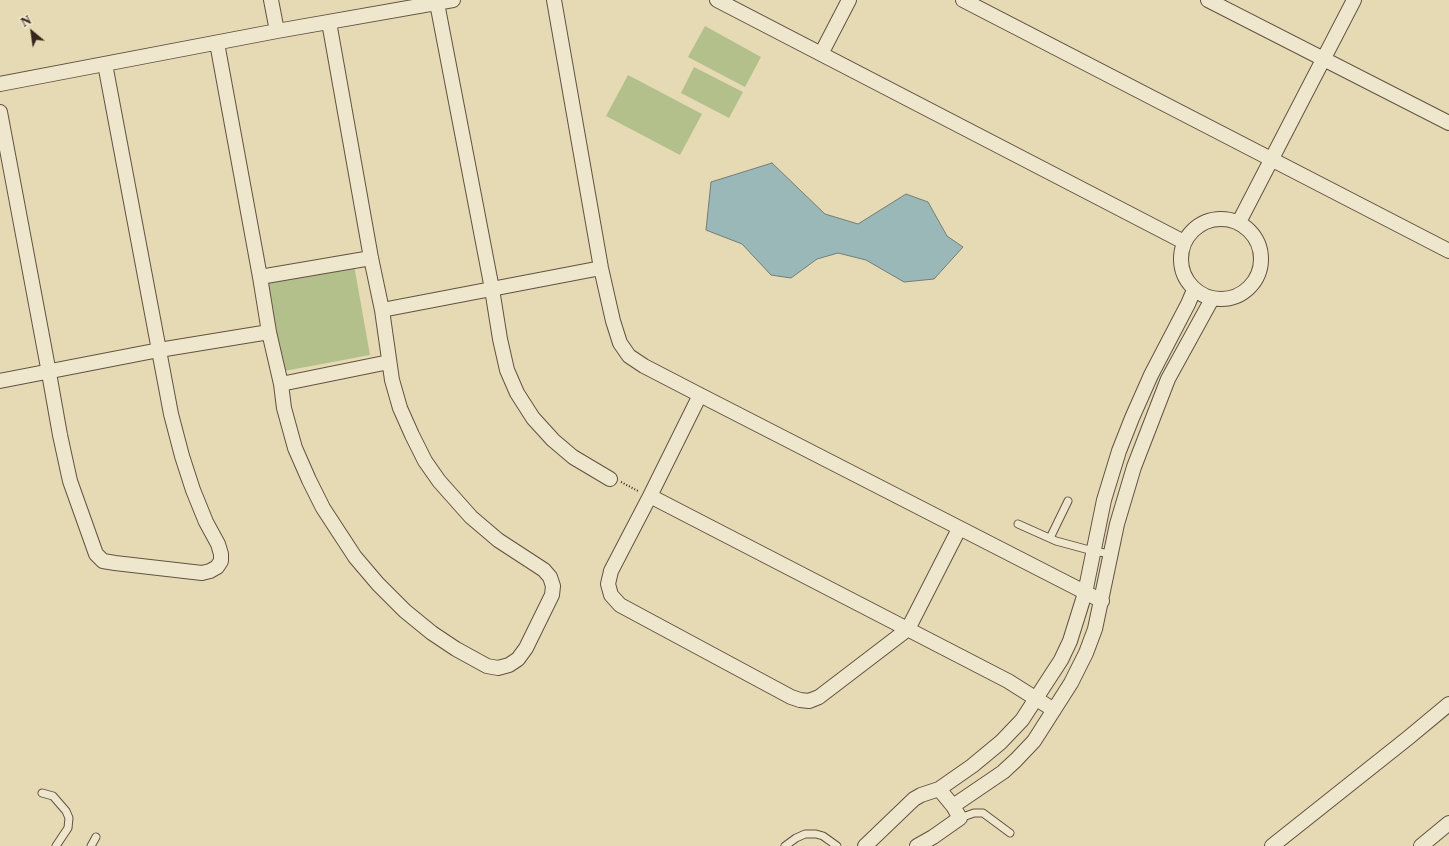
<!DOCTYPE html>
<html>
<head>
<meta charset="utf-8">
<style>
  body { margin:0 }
  #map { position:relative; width:1449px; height:846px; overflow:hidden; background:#e5dab3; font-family:"Libre Caslon Text",serif }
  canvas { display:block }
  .north { position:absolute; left:12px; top:12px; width:40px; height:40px; -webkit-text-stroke:3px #eee7ce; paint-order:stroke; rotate:331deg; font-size:11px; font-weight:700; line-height:16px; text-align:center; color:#37251c }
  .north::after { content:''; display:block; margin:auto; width:14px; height:18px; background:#37251c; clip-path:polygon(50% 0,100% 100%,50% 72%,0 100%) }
</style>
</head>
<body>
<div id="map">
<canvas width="1449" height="846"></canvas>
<div class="north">N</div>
</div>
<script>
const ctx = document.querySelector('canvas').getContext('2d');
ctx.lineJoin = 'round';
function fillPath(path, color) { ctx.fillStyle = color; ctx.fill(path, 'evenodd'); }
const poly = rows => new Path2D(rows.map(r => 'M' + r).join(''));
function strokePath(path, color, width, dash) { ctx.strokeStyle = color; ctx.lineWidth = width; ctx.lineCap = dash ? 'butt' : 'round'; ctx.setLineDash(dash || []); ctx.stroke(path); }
fillPath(poly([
  [705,26,761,57,745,87,688,57],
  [694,67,743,92,729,118,681,93],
  [628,75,702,114,680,155,606,116],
  [354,265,370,355,279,372,261,282]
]), '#b4c08c');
const water = poly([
  [772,163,825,214,858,224,906,194,928,202,947,236,963,247,934,279,904,282,866,260,838,253,817,259,791,278,771,275,742,244,706,230,711,182,772,163]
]);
fillPath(water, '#99b8b7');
strokePath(water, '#727d79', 1);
const service = poly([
  [1018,524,1056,541,1093,551,1111,554],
  [1050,538,1068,501],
  [42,793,53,796,66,811,69,818,68,828,56,846],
  [960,818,974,813,983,813,1010,833],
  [91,846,96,837],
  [785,846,796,838,805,834,816,834,823,836,837,846]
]);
const minor = poly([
  [271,0,277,31],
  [554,0,601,268,613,321,620,343,629,356,644,366,700,395,1102,601],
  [717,0,1184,242],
  [963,0,1449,251],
  [1208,0,1449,123],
  [437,3,492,289,500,339,507,370,517,393,533,418,553,440,573,457,610,479],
  [217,43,260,277,269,332,281,384,284,408,295,448,309,480,323,508,355,557,378,584,405,611,432,633,456,649,487,666,498,668,509,665,518,659,526,648,552,595,553,586,550,577,544,570,498,540,471,517,439,481,425,461,412,435,400,408,392,380,382,310,371,258,329,22],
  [821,54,849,0],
  [0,84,277,31,453,0],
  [0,112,49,373,60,435,70,481,96,554,103,561,115,563,202,573,210,571,217,567,221,561,221,554,218,544,206,522,193,490,182,456,171,414,105,64],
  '1181 259a40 40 0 1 1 80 0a40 40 0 1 1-80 0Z',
  [1239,222,1354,0],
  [260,277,371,258],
  [382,310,601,268],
  [0,381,159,350,269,332],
  [281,384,389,362],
  [700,395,650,496,611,571,608,584,611,595,620,605,791,697,800,700,809,701,819,697,908,629,959,529],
  [650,496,1008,681,1054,710],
  [953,806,1003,772,1016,760,1034,741,1071,683,1086,653,1095,629,1117,524,1134,467,1168,379,1212,299],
  [865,846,914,799,921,795,939,789,972,766,1001,742,1022,720,1061,660,1070,641,1085,593,1104,500,1119,451,1132,418,1151,375,1188,304,1194,290],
  [917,846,933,837,960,818,953,806,939,789],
  [1272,846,1408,738,1449,704],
  [1421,846,1449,823]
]);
strokePath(service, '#625242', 9);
strokePath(minor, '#625242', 16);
strokePath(poly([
  [621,482,638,491]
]), '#37251c', 2, [1, 2]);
strokePath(service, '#eee7ce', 7);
strokePath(minor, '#eee7ce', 14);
</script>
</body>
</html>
